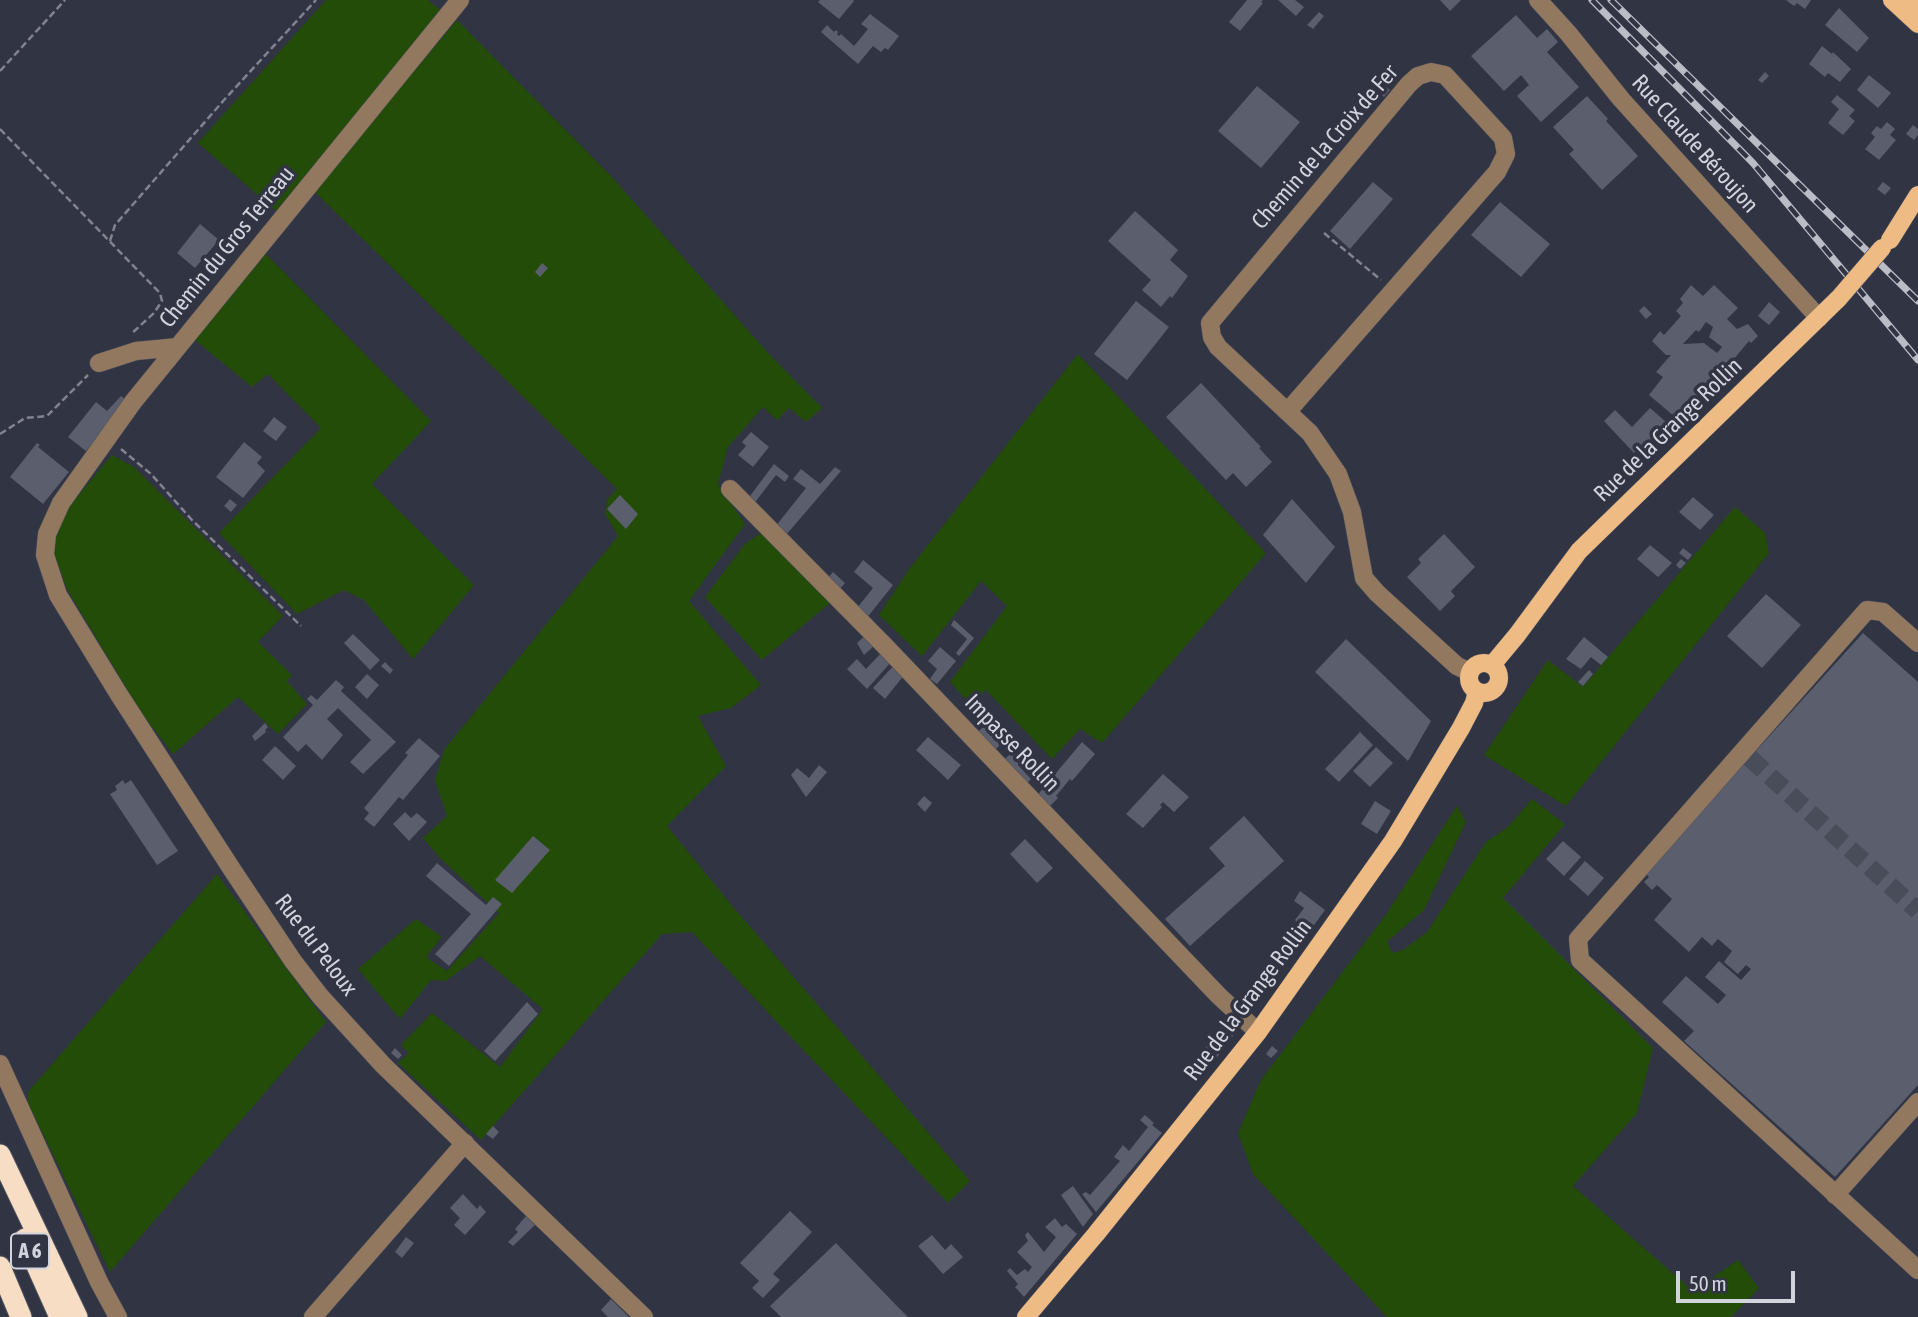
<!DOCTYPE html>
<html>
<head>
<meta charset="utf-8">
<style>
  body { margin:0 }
  #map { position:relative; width:1918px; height:1317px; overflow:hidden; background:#313442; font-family:"Asap Condensed",sans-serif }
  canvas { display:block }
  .scale { position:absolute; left:1676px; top:1271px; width:119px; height:32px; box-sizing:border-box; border:4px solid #d2d4dd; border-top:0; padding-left:9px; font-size:21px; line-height:24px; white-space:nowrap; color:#d2d4dd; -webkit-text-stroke:5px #313442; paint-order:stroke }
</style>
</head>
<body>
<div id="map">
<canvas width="1918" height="1317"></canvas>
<div class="scale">50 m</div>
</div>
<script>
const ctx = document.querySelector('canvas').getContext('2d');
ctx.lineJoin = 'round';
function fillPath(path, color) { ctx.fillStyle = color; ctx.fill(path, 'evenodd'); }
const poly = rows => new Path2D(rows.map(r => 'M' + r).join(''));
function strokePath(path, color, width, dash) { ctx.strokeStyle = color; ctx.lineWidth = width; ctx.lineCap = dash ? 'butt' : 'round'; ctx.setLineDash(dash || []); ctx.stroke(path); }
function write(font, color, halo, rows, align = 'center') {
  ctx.font = font + ' "Asap Condensed",sans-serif'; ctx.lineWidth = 7; ctx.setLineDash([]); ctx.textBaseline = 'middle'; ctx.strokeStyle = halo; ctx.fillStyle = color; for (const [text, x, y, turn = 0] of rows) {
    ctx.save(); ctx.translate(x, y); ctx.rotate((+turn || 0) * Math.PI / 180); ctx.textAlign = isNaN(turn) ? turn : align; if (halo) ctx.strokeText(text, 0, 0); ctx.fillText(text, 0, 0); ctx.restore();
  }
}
fillPath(poly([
  [326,0,428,0,441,11,276,211,198,143],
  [457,20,611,176,769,354,822,408,806,422,789,408,777,420,763,407,728,447,718,484,745,524,689,601,761,685,731,708,698,716,726,766,667,826,733,907,970,1181,948,1203,692,932,662,934,481,1140,398,1063,409,1053,401,1045,432,1013,500,1067,543,1009,480,956,446,981,431,980,400,1019,358,969,416,919,442,937,426,957,447,971,499,913,441,859,423,838,447,816,435,780,444,750,618,536,605,513,607,500,617,489,314,191],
  [266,254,431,421,372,484,474,585,413,659,364,600,344,590,297,614,219,533,321,428,268,374,252,387,195,340],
  [1078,354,1266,553,1102,743,1080,729,1052,759,986,690,970,704,950,682,1007,606,981,581,922,656,879,615,910,568],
  [112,455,134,467,283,616,258,642,292,675,287,681,307,704,278,734,238,697,173,754,140,711,67,589,55,556,56,534,71,504],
  [1735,507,1765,533,1769,553,1566,806,1484,755,1548,660,1583,687],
  [764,531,831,602,762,660,705,597,745,544],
  [1532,799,1565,824,1503,898,1653,1048,1637,1113,1573,1186,1693,1291,1738,1260,1759,1288,1731,1317,1387,1317,1253,1174,1238,1133,1261,1080,1385,916,1457,806,1466,822,1424,910,1387,942,1393,953,1403,950,1427,932,1486,842,1508,827],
  [217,874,326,1022,110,1272,28,1103,28,1092]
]), '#234c08');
fillPath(poly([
  [820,0,853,0,854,1,839,19,818,2],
  [1247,0,1263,0,1261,2,1263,3,1240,31,1229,22],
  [1278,0,1295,0,1304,7,1296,16],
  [1440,0,1461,0,1450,11],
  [1786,0,1811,0,1805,9,1797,3,1794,6],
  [1839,8,1869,38,1857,52,1825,25],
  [1319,12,1324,16,1313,29,1307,25],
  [870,14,899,36,888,50,885,48,881,52,873,46,858,64,821,32,827,25,834,32,836,30,838,32,837,34,839,36,841,34,854,46,868,29,861,24],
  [1516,15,1537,38,1547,29,1558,42,1547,52,1579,87,1541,122,1517,96,1529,85,1521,75,1504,91,1471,56],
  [1822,46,1832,54,1833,52,1851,69,1840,82,1828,73,1825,77,1809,64],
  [1765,72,1769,76,1762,83,1758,80],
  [1869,75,1891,93,1878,108,1857,90],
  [1257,86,1300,122,1261,168,1218,131],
  [1385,86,1390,90,1384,97,1380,93],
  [1837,95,1855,110,1849,116,1855,121,1843,135,1828,123,1839,109,1831,102],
  [1587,96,1608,119,1606,121,1638,156,1602,190,1569,154,1574,150,1553,127],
  [1887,122,1895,129,1890,135,1896,140,1879,160,1865,149,1875,137,1871,133,1877,126,1881,129],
  [1913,125,1918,129,1918,135,1914,140,1906,134],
  [1373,182,1393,199,1350,249,1330,231],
  [1883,182,1891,188,1885,195,1877,189],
  [1500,202,1550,244,1521,277,1471,235],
  [1135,211,1178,250,1170,260,1188,276,1172,298,1170,296,1161,307,1142,290,1151,280,1108,241],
  [200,224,219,240,195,268,177,253],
  [542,263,548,268,540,277,535,272],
  [1691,285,1703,296,1714,285,1738,308,1727,319,1737,329,1748,324,1758,336,1751,343,1749,341,1681,422,1649,395,1663,377,1656,372,1671,355,1666,355,1652,341,1660,331,1664,335,1681,316,1676,311,1683,303,1680,299],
  [1706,322,1713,327,1709,337,1722,347,1717,353,1704,343,1683,344,1696,330,1699,332],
  [1136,301,1169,327,1127,380,1094,354],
  [1769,302,1780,312,1769,325,1758,316],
  [1644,306,1652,314,1646,319,1639,311],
  [1201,383,1261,447,1259,448,1272,462,1246,487,1233,473,1226,480,1166,417],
  [121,396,127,401,86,451,68,437,96,402,107,411],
  [1650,408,1666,422,1647,443,1646,441,1634,453,1604,421,1615,410,1632,427],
  [274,417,287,427,276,441,263,431],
  [751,432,769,447,753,467,738,455,746,446,742,442],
  [1657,433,1662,438,1653,449,1648,443],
  [244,442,262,457,257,463,265,471,243,498,216,477],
  [37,443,40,445,38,447,69,472,43,504,10,477],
  [774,464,789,476,785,482,776,475,753,505,747,500],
  [835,467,841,471,786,535,775,527,806,488,793,479,801,469,820,484],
  [620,495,638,514,626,529,607,509],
  [1693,497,1714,515,1700,530,1679,512],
  [230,499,237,505,231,512,224,506],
  [1292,499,1335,547,1306,583,1263,535],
  [1444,534,1475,567,1451,591,1455,596,1440,611,1407,577,1421,563,1418,559],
  [1650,545,1672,563,1658,577,1637,559],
  [1683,548,1692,555,1688,560,1679,553],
  [1681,559,1686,563,1680,569,1676,565],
  [863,560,893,585,866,619,857,608,873,588,854,572],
  [833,572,845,583,838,591,826,580],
  [1766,594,1801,625,1762,668,1727,636],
  [954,620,974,638,959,656,956,653,967,639,951,625],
  [1863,633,1918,682,1918,1085,1835,1177,1684,1041,1694,1031,1662,1002,1686,976,1718,1004,1726,995,1705,977,1719,961,1741,980,1751,969,1746,965,1738,974,1724,962,1732,951,1718,939,1712,946,1702,937,1689,952,1654,920,1672,899,1657,885,1652,890,1644,882,1649,877,1645,873],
  [353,634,380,660,370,670,344,643],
  [867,634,874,646,864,655,857,643],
  [1584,637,1608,657,1601,665,1591,657,1581,669,1566,659],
  [1346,639,1431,721,1408,761,1315,672],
  [940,647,956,661,937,684,930,679,937,669,928,661],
  [883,651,892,661,867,689,847,669,857,659,866,669],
  [385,662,393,670,390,674,381,666],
  [895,664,905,674,885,699,873,688],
  [1589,670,1593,674,1583,686,1578,682],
  [367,674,379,685,367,699,355,687],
  [336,680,344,687,341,691,396,742,363,774,350,762,371,740,338,708,327,719,343,735,322,760,306,744,298,752,283,737,313,705,307,699,311,695,317,700],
  [265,723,268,727,265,730,266,732,255,741,252,736],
  [987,724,1003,742,992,753,974,735],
  [1360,732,1373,745,1339,782,1325,769],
  [928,737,961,765,948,780,916,750],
  [419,738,440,756,403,800,399,797,374,827,364,819,369,813,364,808,408,755,405,753],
  [1082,742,1095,754,1072,781,1070,779,1056,796,1058,798,1046,810,1035,798],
  [275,746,296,766,283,780,262,760],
  [1376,747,1393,763,1370,787,1353,771],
  [1013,751,1021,761,1018,765,1031,779,1024,787,1001,763],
  [819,765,827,772,806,797,791,775,797,768,809,778],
  [1163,774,1189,797,1174,812,1163,802,1160,805,1162,807,1143,828,1126,814],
  [123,780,125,784,131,780,178,851,157,865,110,794,117,790,115,786],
  [924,796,932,803,925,812,917,804],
  [1375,801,1391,811,1377,834,1361,824],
  [405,812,411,818,417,813,427,822,409,841,393,824],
  [1244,816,1284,861,1190,946,1165,919,1225,866,1209,848],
  [533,836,550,850,512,893,495,880],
  [1025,839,1053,868,1037,883,1010,854],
  [1563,841,1581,857,1564,876,1546,859],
  [1585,861,1604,878,1588,896,1569,879],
  [437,863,486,905,493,897,502,904,449,966,435,954,471,914,426,876],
  [1300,891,1325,910,1287,962,1274,953,1297,922,1295,920,1304,908,1294,901],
  [527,1002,538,1014,495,1061,484,1051],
  [1230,1014,1241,1025,1215,1060,1203,1051],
  [1272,1046,1278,1051,1271,1058,1266,1054],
  [395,1048,402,1055,398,1059,391,1053],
  [1145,1115,1154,1123,1152,1125,1162,1133,1096,1212,1082,1194,1086,1192,1090,1195,1120,1161,1114,1157,1123,1145,1129,1151,1148,1127,1140,1120],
  [493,1126,499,1132,493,1139,486,1134],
  [1073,1186,1093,1214,1083,1227,1061,1195],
  [463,1194,477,1209,480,1205,486,1212,465,1235,454,1225,460,1218,450,1208],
  [790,1211,812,1232,773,1274,780,1280,763,1298,752,1288,759,1281,740,1263],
  [526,1216,535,1225,513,1246,508,1242,518,1232,515,1229],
  [1055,1218,1062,1227,1066,1224,1077,1234,1024,1297,1015,1287,1018,1284,1007,1271,1010,1268,1017,1275,1025,1269,1028,1272,1032,1267,1017,1252,1028,1241,1025,1235,1028,1232,1044,1252,1056,1237,1045,1227],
  [932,1235,945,1250,951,1244,963,1257,943,1274,918,1246],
  [406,1237,414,1243,402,1258,395,1252],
  [836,1243,895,1304,908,1317,781,1317,770,1306],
  [611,1299,629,1317,608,1317,601,1310]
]), '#5b5e6d');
strokePath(poly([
  [1750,758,1918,911]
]), '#494c59', 18, [18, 9]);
const minor = poly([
  [460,0,133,402,61,503,47,534,45,555,58,595,118,693,233,871,293,961,320,996,383,1065,644,1317],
  [1538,0,1568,33,1621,99,1819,318],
  [99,363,136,351,178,347],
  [1288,411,1497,172,1506,154,1503,138,1445,75,1431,72,1418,76,1409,84,1210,323,1212,337,1218,347,1310,433,1338,474,1352,512,1364,578,1377,593,1457,666,1470,672],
  [730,489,884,645,1219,996,1258,1032],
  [1918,643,1883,612,1867,610,1578,939,1580,960,1918,1270],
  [0,1064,99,1282,118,1317],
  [1835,1195,1918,1102],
  [313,1317,465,1143]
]);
const major = poly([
  [1892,0,1918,24],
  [1914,0,1918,4],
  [1890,240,1918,195],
  '1469 678a15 15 0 1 1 30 0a15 15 0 1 1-30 0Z',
  [1492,665,1517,635,1579,551,1839,298],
  [1026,1317,1096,1234,1258,1032,1393,841,1461,728,1474,703,1477,691]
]);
const highway = poly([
  [0,1155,77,1317],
  [25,1239,60,1317],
  [0,1267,21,1317]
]);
strokePath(minor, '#4e515e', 19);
strokePath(major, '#4e515e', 19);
strokePath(highway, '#4e515e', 23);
strokePath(poly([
  [0,71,65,0],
  [0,129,160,293,162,301,154,313,131,334],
  [1324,233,1381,280],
  [110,241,115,225,224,100,316,0],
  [0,434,25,418,47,416,88,375],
  [121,449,151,474,192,520,301,626]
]), '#81838f', 2.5, [7, 3.5]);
strokePath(minor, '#92785f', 18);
strokePath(major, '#eebb84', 18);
strokePath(highway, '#f6ddc4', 21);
const rail = poly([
  [1592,0,1753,163,1918,360],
  [1611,0,1918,301]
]);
strokePath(rail, '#babcc6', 7);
strokePath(rail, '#313442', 4.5, [13]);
const majorBridge = poly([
  [1839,298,1882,248]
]);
strokePath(majorBridge, '#4e515e', 19, []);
strokePath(majorBridge, '#eebb84', 18);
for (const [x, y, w] of [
  [30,1251,38]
]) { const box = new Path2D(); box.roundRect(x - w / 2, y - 17.5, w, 35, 5); ctx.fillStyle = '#313442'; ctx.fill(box); strokePath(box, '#d2d4dd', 2); }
write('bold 21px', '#d2d4dd', null, [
  ["A 6",30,1251]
]);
write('23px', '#d2d4dd', '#313442', [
  ["Rue Claude Béroujon",1695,144,48],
  ["Chemin de la Croix de Fer",1325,147,-49],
  ["Chemin du Gros Terreau",227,247,-51],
  ["Rue de la Grange Rollin",1668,430,-44],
  ["Impasse Rollin",1012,743,46],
  ["Rue du Peloux",316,945,53],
  ["Rue de la Grange Rollin",1248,1000,-53]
]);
</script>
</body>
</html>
